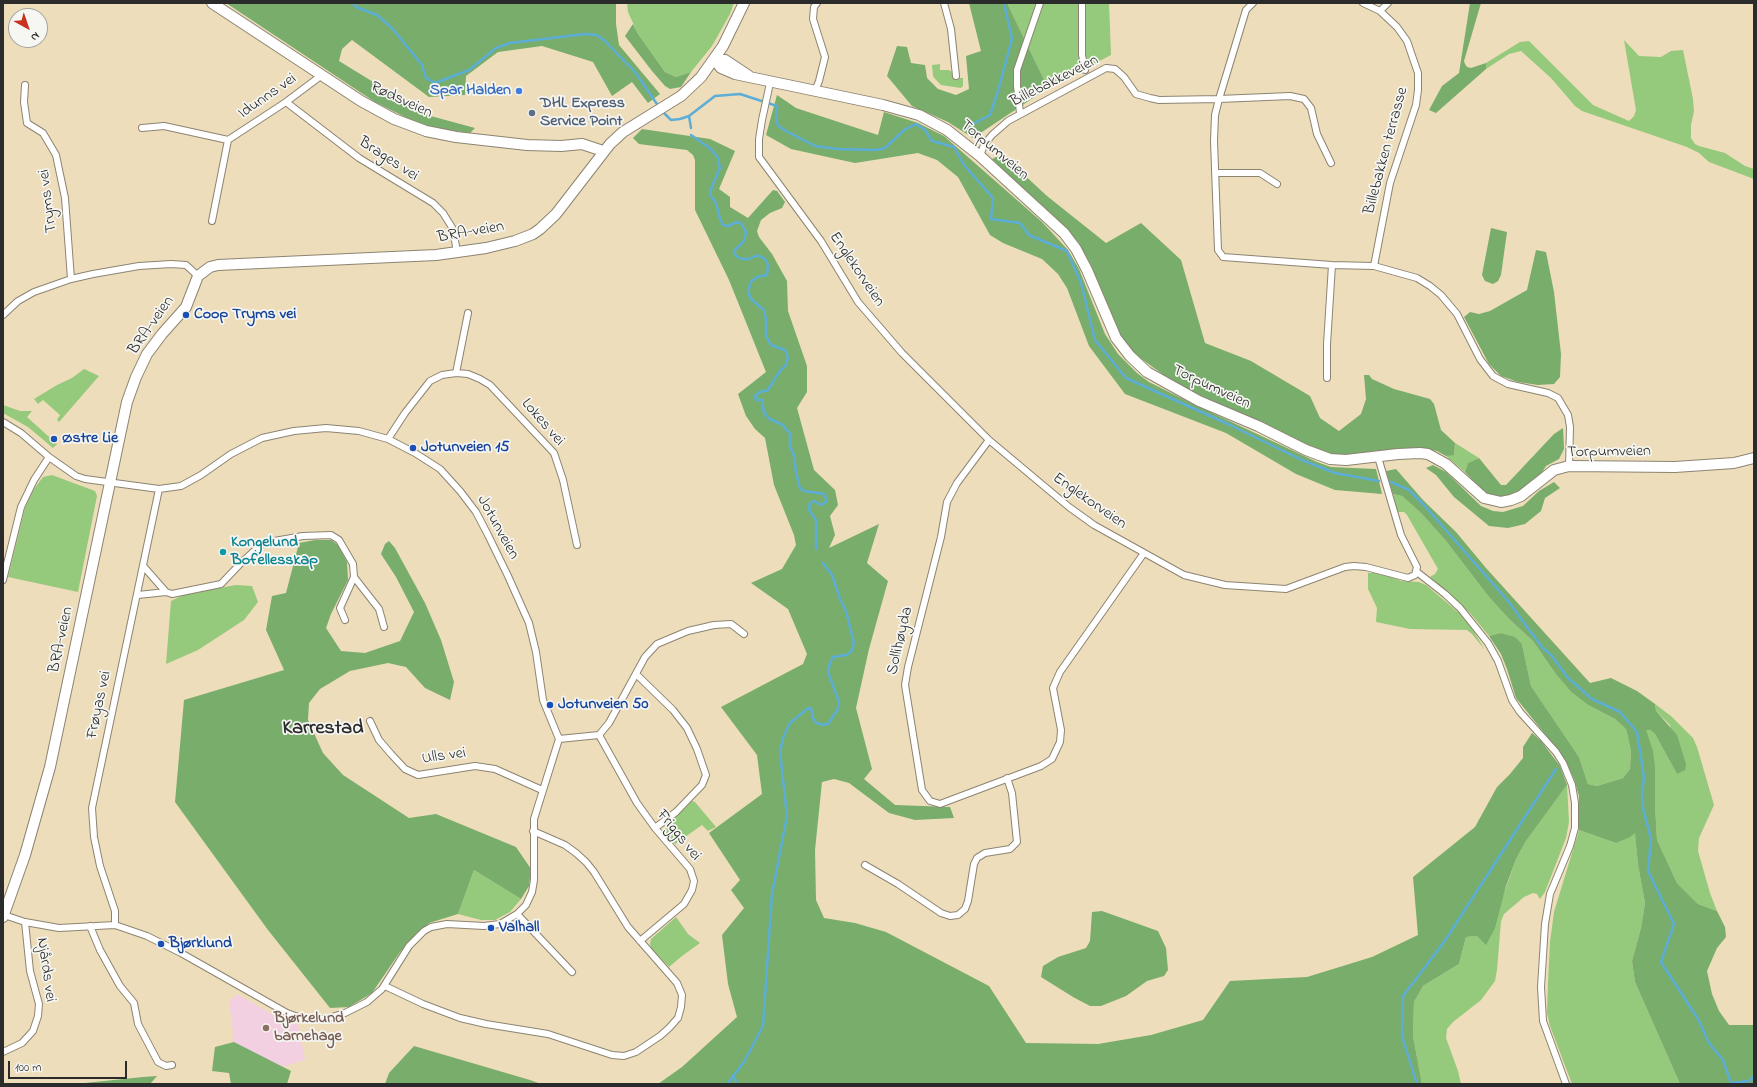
<!DOCTYPE html>
<html>
<head>
<meta charset="utf-8">
<style>
  body { margin:0 }
  #map { position:relative; width:1757px; height:1087px; overflow:hidden; background:#eeddba; font-family:"Indie Flower",sans-serif }
  canvas { display:block }
  .frame { position:absolute; inset:0; border:4px solid #2b2b2b; pointer-events:none }
  .north { position:absolute; left:8px; top:8px; width:40px; height:40px; box-sizing:border-box; background:#f6f6f2; border:1px solid #a5a5a2; border-radius:50%; rotate:140deg; font-size:11px; font-weight:700; line-height:16px; text-align:center; color:#2b2b2b }
  .north::after { content:''; display:block; margin:auto; width:14px; height:18px; background:#c8321e; clip-path:polygon(50% 0,100% 100%,50% 72%,0 100%) }
  .scale { position:absolute; left:8px; top:1061px; width:119px; height:18px; box-sizing:border-box; border:2px solid #2b2b2b; border-top:0; padding-left:5px; font-size:12px; line-height:14px; white-space:nowrap; color:#2b2b2b; -webkit-text-stroke:3px #f6f6f2; paint-order:stroke }
</style>
</head>
<body>
<div id="map">
<canvas width="1757" height="1087"></canvas>
<div class="frame"></div>
<div class="north">N</div>
<div class="scale">100 m</div>
</div>
<script>
const ctx = document.querySelector('canvas').getContext('2d');
ctx.lineJoin = 'round';
function fillPath(path, color) { ctx.fillStyle = color; ctx.fill(path, 'evenodd'); }
const poly = rows => new Path2D(rows.map(r => 'M' + r).join(''));
function strokePath(path, color, width, dash) { ctx.strokeStyle = color; ctx.lineWidth = width; ctx.lineCap = dash ? 'butt' : 'round'; ctx.setLineDash(dash || []); ctx.stroke(path); }
function write(font, color, halo, rows, align = 'center') {
  ctx.font = font + ' "Indie Flower",sans-serif'; ctx.lineWidth = 3.5; ctx.setLineDash([]); ctx.textBaseline = 'middle'; ctx.strokeStyle = halo; ctx.fillStyle = color; for (const [text, x, y, turn = 0] of rows) {
    ctx.save(); ctx.translate(x, y); ctx.rotate((+turn || 0) * Math.PI / 180); ctx.textAlign = isNaN(turn) ? turn : align; if (halo) ctx.strokeText(text, 0, 0); ctx.fillText(text, 0, 0); ctx.restore();
  }
}
fillPath(poly([
  [237,994,275,1016,298,1024,305,1060,275,1069,232,1066,233,1032,229,1002]
]), '#f2cfe1');
fillPath(poly([
  [627,3,734,3,730,14,712,46,691,72,676,77,665,72,638,34,628,12],
  [1007,3,1109,3,1111,55,1048,88],
  [1624,40,1639,56,1661,57,1671,51,1683,50,1693,99,1694,111,1691,125,1691,138,1695,144,1699,146,1725,153,1745,166,1754,169,1754,179,1709,162,1699,153,1687,147,1582,111,1575,106,1551,78,1521,51,1509,54,1486,69,1486,63,1520,42,1529,41,1593,105,1629,121,1634,116,1636,110],
  [940,64,940,70,949,70,953,73,953,78,963,78,963,86,961,88,941,85,936,80,933,76,932,65],
  [84,369,99,376,59,422,57,420,60,415,43,400,38,404,34,399,57,385,72,378],
  [3,405,20,411,32,411,27,417,57,444,53,448,28,427,3,413],
  [1455,443,1479,458,1468,463,1465,472,1446,456,1454,454],
  [52,475,95,491,97,496,78,592,8,577,25,508,34,489,43,477],
  [1393,494,1402,496,1422,514,1446,541,1489,597,1509,619,1533,641,1555,673,1571,692,1588,705,1615,719,1626,729,1631,751,1630,769,1623,778,1597,786,1588,784,1579,757,1531,686,1522,644,1500,633,1489,636,1470,613,1430,577,1435,574,1438,569,1407,515,1404,512,1397,512],
  [1368,573,1374,573,1391,577,1401,581,1419,582,1426,585,1458,612,1471,627,1485,650,1472,634,1467,630,1410,629,1376,622,1377,608,1368,589],
  [236,585,252,586,258,602,244,620,198,650,166,664,171,601,185,594],
  [1655,704,1671,716,1693,738,1697,747,1714,805,1699,838,1698,851,1710,893,1717,911,1698,904,1677,883,1657,840,1655,805,1645,729,1650,730,1655,734,1677,774,1670,725,1656,711],
  [1567,785,1569,822,1566,838,1545,892,1540,899,1537,894,1533,893,1524,897,1504,914,1501,921,1497,970,1495,981,1481,1000,1453,1022,1447,1029,1446,1038,1458,1071,1461,1084,1422,1084,1413,1036,1414,1002,1423,986,1459,964,1466,937,1477,936,1486,944,1516,859,1526,841],
  [692,801,695,802,716,827,708,831,702,825,675,844,667,835,665,829,669,823],
  [1579,830,1616,843,1635,832,1638,865,1645,903,1641,928,1632,961,1635,982,1680,1084,1572,1084,1550,1026,1547,1013,1548,982,1550,942,1554,912],
  [474,870,521,899,510,912,495,920,481,920,458,914],
  [676,917,688,934,700,943,682,956,669,967,651,948,650,944,651,939]
]), '#95c97b');
fillPath(poly([
  [226,3,616,3,616,24,619,45,660,94,648,103,632,82,612,96,593,62,542,46,498,52,466,76,465,95,429,97,352,40,342,49,339,61,427,115,475,128,470,133,434,128,407,118,375,102],
  [969,3,1007,3,1048,88,973,138,948,122,912,106,887,76,897,46,907,47,911,63,925,65,927,78,938,89,956,95,969,89,966,56,981,51],
  [1470,3,1481,3,1464,61,1465,64,1467,67,1471,68,1486,63,1486,69,1436,113,1429,110,1442,86,1459,73],
  [633,24,638,34,665,72,676,77,691,72,681,87,670,89,665,86,652,71,625,36],
  [777,95,796,108,878,135,884,112,918,123,944,136,1042,222,1068,250,1079,269,1105,334,1118,354,1137,373,1149,382,1191,403,1317,462,1331,467,1376,469,1382,494,1335,490,1296,474,1226,433,1125,394,1089,346,1067,288,1058,274,1042,259,1003,243,990,235,958,177,937,160,918,153,855,163,791,149,766,135],
  [642,129,710,139,735,151,719,189,730,197,730,207,748,218,773,190,777,191,785,202,782,208,770,213,761,220,757,231,759,237,772,254,787,281,788,311,807,366,807,392,797,408,814,470,835,490,838,505,830,516,835,535,829,548,879,524,867,563,888,581,869,649,856,708,872,769,864,779,895,805,950,807,954,818,915,820,889,813,849,783,834,779,822,782,815,850,816,900,824,918,855,923,886,932,989,986,1026,1043,1098,1044,1151,1035,1203,1020,1230,981,1307,977,1372,957,1418,935,1413,877,1475,827,1497,787,1510,774,1523,758,1523,747,1532,733,1541,741,1560,766,1567,785,1526,841,1516,859,1506,886,1495,928,1486,945,1477,936,1466,937,1459,964,1423,986,1414,1002,1413,1036,1422,1084,658,1084,682,1067,737,1017,728,984,722,935,744,908,731,890,740,880,709,833,762,794,757,755,721,707,803,664,807,654,788,609,751,583,782,569,796,545,794,535,774,485,765,438,755,429,746,416,738,394,766,372,729,280,695,210,695,160,693,155,687,150,639,144,633,138],
  [998,156,1008,160,1047,196,1106,243,1141,223,1181,260,1205,343,1251,361,1310,396,1320,418,1339,431,1361,414,1366,399,1364,375,1369,375,1372,379,1394,389,1430,399,1434,404,1441,430,1455,443,1454,455,1446,456,1437,451,1426,449,1380,451,1359,454,1334,454,1321,451,1187,389,1168,378,1136,355,1125,342,1111,319,1091,265,1079,243,1055,217,1017,183,992,159],
  [1491,228,1507,232,1501,275,1498,281,1493,284,1485,281,1482,275],
  [1536,250,1546,252,1554,292,1561,354,1560,377,1554,384,1538,385,1518,382,1501,376,1489,364,1464,317,1470,312,1479,314,1490,311,1527,290],
  [1563,428,1564,449,1559,459,1546,466,1541,474,1514,495,1504,498,1486,494,1465,472,1468,463,1479,458,1501,485,1506,485,1554,434],
  [1433,465,1446,472,1481,506,1493,511,1503,512,1523,506,1539,491,1554,482,1560,488,1545,498,1541,511,1525,524,1508,528,1489,526,1454,497,1436,475,1426,468],
  [1396,469,1423,500,1456,532,1486,568,1590,683,1611,678,1637,691,1655,704,1656,711,1677,735,1686,764,1685,770,1677,774,1655,734,1650,730,1646,730,1653,751,1655,767,1655,805,1657,840,1677,883,1698,904,1717,911,1725,927,1726,937,1717,948,1707,971,1712,994,1719,1011,1729,1025,1754,1025,1754,1084,1680,1084,1635,982,1632,961,1641,928,1645,903,1638,865,1635,833,1630,837,1616,843,1579,830,1579,796,1574,779,1565,759,1516,698,1507,669,1501,654,1489,636,1500,633,1515,637,1522,644,1531,686,1579,757,1588,784,1597,786,1623,778,1630,769,1631,751,1626,729,1615,719,1588,705,1571,692,1555,673,1533,641,1509,619,1489,597,1446,541,1422,514,1402,496,1393,494,1386,471],
  [315,540,331,540,338,545,347,562,348,580,331,614,326,628,341,651,365,653,400,641,414,612,396,577,381,554,385,544,389,541,395,548,425,603,441,640,454,682,450,700,425,688,406,667,388,663,350,671,320,689,309,703,308,720,323,753,343,775,409,818,436,814,516,847,531,869,529,886,521,899,474,870,458,914,429,923,400,952,372,993,349,1007,330,1008,268,930,175,802,184,700,284,670,266,630,272,596,286,593,299,543],
  [1102,911,1158,931,1166,948,1168,970,1164,976,1147,981,1126,996,1101,1006,1090,1006,1073,997,1041,977,1043,966,1058,957,1086,948,1090,941,1092,912],
  [234,1042,291,1071,287,1084,231,1084,229,1073,212,1071,215,1047],
  [414,1046,530,1080,541,1084,385,1084,389,1073],
  [157,1076,150,1084,75,1084,143,1077]
]), '#78ad6b');
strokePath(poly([
  [353,3,356,7,377,15,392,28,422,65,426,78,435,83,469,70,496,48,510,43,585,34,597,35,605,41,635,72,659,107],
  [662,111,671,120,680,119,689,116,715,96,740,94,777,106,776,118,778,126,788,132,815,146,838,149,876,150,885,148,904,130,916,124,925,130,932,141,954,147,964,165,993,198,991,219,1020,223,1029,235,1067,251,1081,283,1095,340,1126,378,1230,425,1302,460,1335,473,1379,481],
  [689,116,691,128],
  [971,125,990,115,998,91,1012,39,1004,3],
  [691,135,711,149,718,158,720,168,711,189,710,195,716,203,720,219,723,225,728,226,737,222,741,223,746,232,744,241,734,251,736,256,742,259,749,259,755,256,760,256,765,259,768,265,767,275,757,277,751,282,748,291,751,299,764,310,766,320,766,336,771,345,785,350,788,357,786,365,779,372,768,390,760,392,755,396,756,400,762,400,764,413,770,419,783,425,790,434,790,446,794,456,796,472,800,488,804,491,824,494,826,498,826,502,821,505,814,501,810,503,809,510,816,520,816,549],
  [1391,482,1409,490,1424,505,1508,601,1542,647,1552,656,1568,678,1592,699,1620,712,1637,732,1644,778,1642,792,1643,808,1651,839,1648,871,1674,924,1661,962,1698,1019,1709,1043,1723,1060,1731,1083,1749,1081,1754,1076],
  [734,1077,737,1084],
  [727,1084,744,1062,763,1026,772,894,787,816,780,752,783,738,790,723,807,709,811,708,813,718,816,723,824,725,828,724,838,709,839,702,828,672,830,663,833,657,846,655,851,652,854,643,846,611,840,599,832,575,823,563],
  [1417,1084,1402,1036,1403,996,1444,942,1556,769]
]), '#5caed7', 2.5);
const street = poly([
  [944,3,951,29,956,76],
  [1082,3,1082,55,1085,70],
  [1363,3,1380,11,1388,3],
  [770,83,762,120,759,139,759,157,821,241,858,302,902,353,989,440,1069,507,1094,525,1184,575,1225,585,1286,589,1345,567,1354,566,1366,567,1408,578,1415,575,1417,567,1401,535,1378,457],
  [25,85,24,102,27,123,43,133,56,155,65,198,71,279],
  [815,91,819,81,825,57,813,19,814,7,817,3],
  [286,102,359,158,433,203,443,213,453,229,457,252],
  [1020,113,1017,86,1017,70,1040,3],
  [142,128,164,126,228,140],
  [980,156,984,145,992,135,1008,121,1106,68,1115,69,1124,77,1136,94,1150,98,1159,100,1219,99,1246,10,1253,3],
  [1331,163,1317,134,1311,108,1304,99,1290,96,1219,99,1215,115,1214,141,1218,250,1223,257,1332,265,1374,266,1390,183,1416,105,1418,90,1418,73,1407,41,1397,27,1380,11],
  [1215,173,1260,173,1277,184],
  [212,221,228,140,286,102,318,78,321,74],
  [1374,266,1417,278,1430,286,1441,295,1457,314,1480,359,1493,376,1508,384,1548,393,1558,398,1568,415,1570,427,1569,466],
  [3,315,18,301,34,292,71,279,93,274,139,266,171,264,186,265,198,276],
  [456,373,468,313],
  [1327,378,1327,344,1332,265],
  [3,422,21,433,49,457,76,476,85,479,159,489,181,486,201,475,231,454,262,438,294,431,326,428,359,431,388,439,415,453,440,469,460,491,476,512,488,535,508,576,529,623,536,652,543,700,559,739],
  [388,439,405,413,430,381,442,375,456,373,468,374,480,379,490,385,554,453,563,480,577,545],
  [989,440,957,483,947,502,941,537,908,667,905,685,922,790,930,801,940,804,1041,766,1052,759,1060,742,1061,730,1053,688,1060,672,1144,553],
  [144,567,166,592,172,594,221,584,241,563,263,543,303,536,331,535,339,540,353,564,354,577,379,609,384,627],
  [1417,572,1445,594,1460,608,1488,643,1498,661,1512,700,1520,712,1556,752,1563,763,1572,785,1575,803,1575,828,1570,846,1550,894,1545,924,1541,987,1543,1021,1566,1084],
  [3,580,21,507,34,480,49,457],
  [138,595,166,592],
  [345,620,340,608,354,577],
  [636,674,673,710,687,728,697,749,706,775,702,785,676,812,655,828],
  [370,721,379,740,391,754,405,769,418,775,475,766,495,769,542,790],
  [599,735,637,803,655,828,690,869,694,881,692,890,684,904,640,941],
  [559,739,599,735,609,723,645,657,657,644,688,631,714,625,731,624,744,634],
  [865,865,898,884,941,913,950,916,958,915,965,909,968,901,974,864,977,858,985,853,1010,849,1017,842,1012,793,1007,778],
  [517,914,572,972],
  [4,915,25,922,59,928,115,925,147,936,181,953,287,1013,301,1018,325,1019,345,1013,367,1002,382,989,409,946,424,931,431,927,447,924,484,926,500,924,517,914,526,905,532,892,534,880,534,819,559,739],
  [115,925,115,911,100,866,94,837,92,808,159,489],
  [90,926,100,950,120,986,134,1003,138,1024,158,1062,166,1066,172,1065],
  [385,986,423,1004,460,1018,486,1024,548,1034,612,1055,624,1056,636,1052,660,1036,669,1028,678,1018,681,1007,682,995,677,983,628,927,594,872,586,862,576,853,565,845,533,831],
  [3,1052,22,1043,33,1031,38,1016,39,1004,30,971,25,922]
]);
const primary = poly([
  [212,3,361,101,394,119,426,131,456,137,527,145,561,146,582,144,603,151],
  [714,59,721,68,735,74,883,105,919,115,947,130,980,156,1064,233,1076,249,1087,270,1116,338,1130,356,1147,372,1199,401,1258,426,1306,450,1330,459,1346,460,1398,454,1420,453,1428,454,1446,464,1484,498,1501,502,1511,500,1521,496,1554,470,1569,466,1675,467,1734,463,1754,458],
  [714,59,725,60,749,76],
  [3,917,25,855,50,767,127,402,136,377,147,354,162,334,186,307,198,276,210,267,218,265,436,255,486,248,515,241,533,234,540,229,556,214,610,144,623,132,681,96,701,77,723,46,744,3]
]);
strokePath(street, '#8c8472', 8);
strokePath(primary, '#8c8472', 12);
strokePath(street, '#fff', 6);
strokePath(primary, '#fff', 10);
for (const [x, y, r, color] of [
  [519,91,4,"#3f7fe0"],
  [532,113,4,"#5c6f8a"],
  [186,315,4,"#1a4fb4"],
  [54,439,4,"#1a4fb4"],
  [413,448,4,"#1a4fb4"],
  [223,552,4,"#0f9aa8"],
  [550,705,4,"#1a4fb4"],
  [491,928,4,"#1a4fb4"],
  [161,944,4,"#1a4fb4"],
  [266,1028,4,"#8d6e63"]
]) { const dot = new Path2D(); dot.arc(x, y, r, 0, 2 * Math.PI); ctx.fillStyle = color; ctx.fill(dot); strokePath(dot, '#f6f6f2', 1.5); }
write('16px', '#2b2b2b', '#f6f6f2', [
  ["Billebakkeveien",1055,82,-27],
  ["Idunns vei",268,97,-35],
  ["Rødsveien",401,101,25],
  ["Torpumveien",994,151,40],
  ["Billebakken terrasse",1387,151,-75],
  ["Brages vei",388,160,33],
  ["Tryms vei",49,201,-97],
  ["BRA-veien",471,233,-10],
  ["Englekorveien",856,270,56],
  ["BRA-veien",152,326,-55],
  ["Torpumveien",1211,388,25],
  ["Lokes vei",542,423,49],
  ["Torpumveien",1609,453,-1],
  ["Englekorveien",1089,502,35],
  ["Jotunveien",497,528,61],
  ["BRA-veien",62,640,-78],
  ["Sollihøyda",901,641,-77],
  ["Frøyas vei",100,705,-78],
  ["Ulls vei",444,757,-8],
  ["Friggs vei",678,836,51],
  ["Njårds vei",45,970,82]
]);
write('bold 16px', '#366cbe', '#f6f6f2', [
  ["Spar Halden",511,91]
], 'right');
write('bold 16px', '#4e5e75', '#f6f6f2', [
  ["DHL Express",540,104],
  ["Service Point",540,122]
], 'left');
write('bold 16px', '#164399', '#f6f6f2', [
  ["Coop Tryms vei",194,315],
  ["Østre Lie",62,439],
  ["Jotunveien 15",421,448],
  ["Jotunveien 50",558,705],
  ["Valhall",499,928],
  ["Bjørklund",169,944]
], 'left');
write('bold 16px', '#0d838f', '#f6f6f2', [
  ["Kongelund",231,543],
  ["Bofellesskap",231,561]
], 'left');
write('bold 16px', '#785e54', '#f6f6f2', [
  ["Bjørkelund",274,1019],
  ["barnehage",274,1037]
], 'left');
write('bold 20px', '#2b2b2b', '#f6f6f2', [
  ["Karrestad",323,730]
]);
</script>
</body>
</html>
